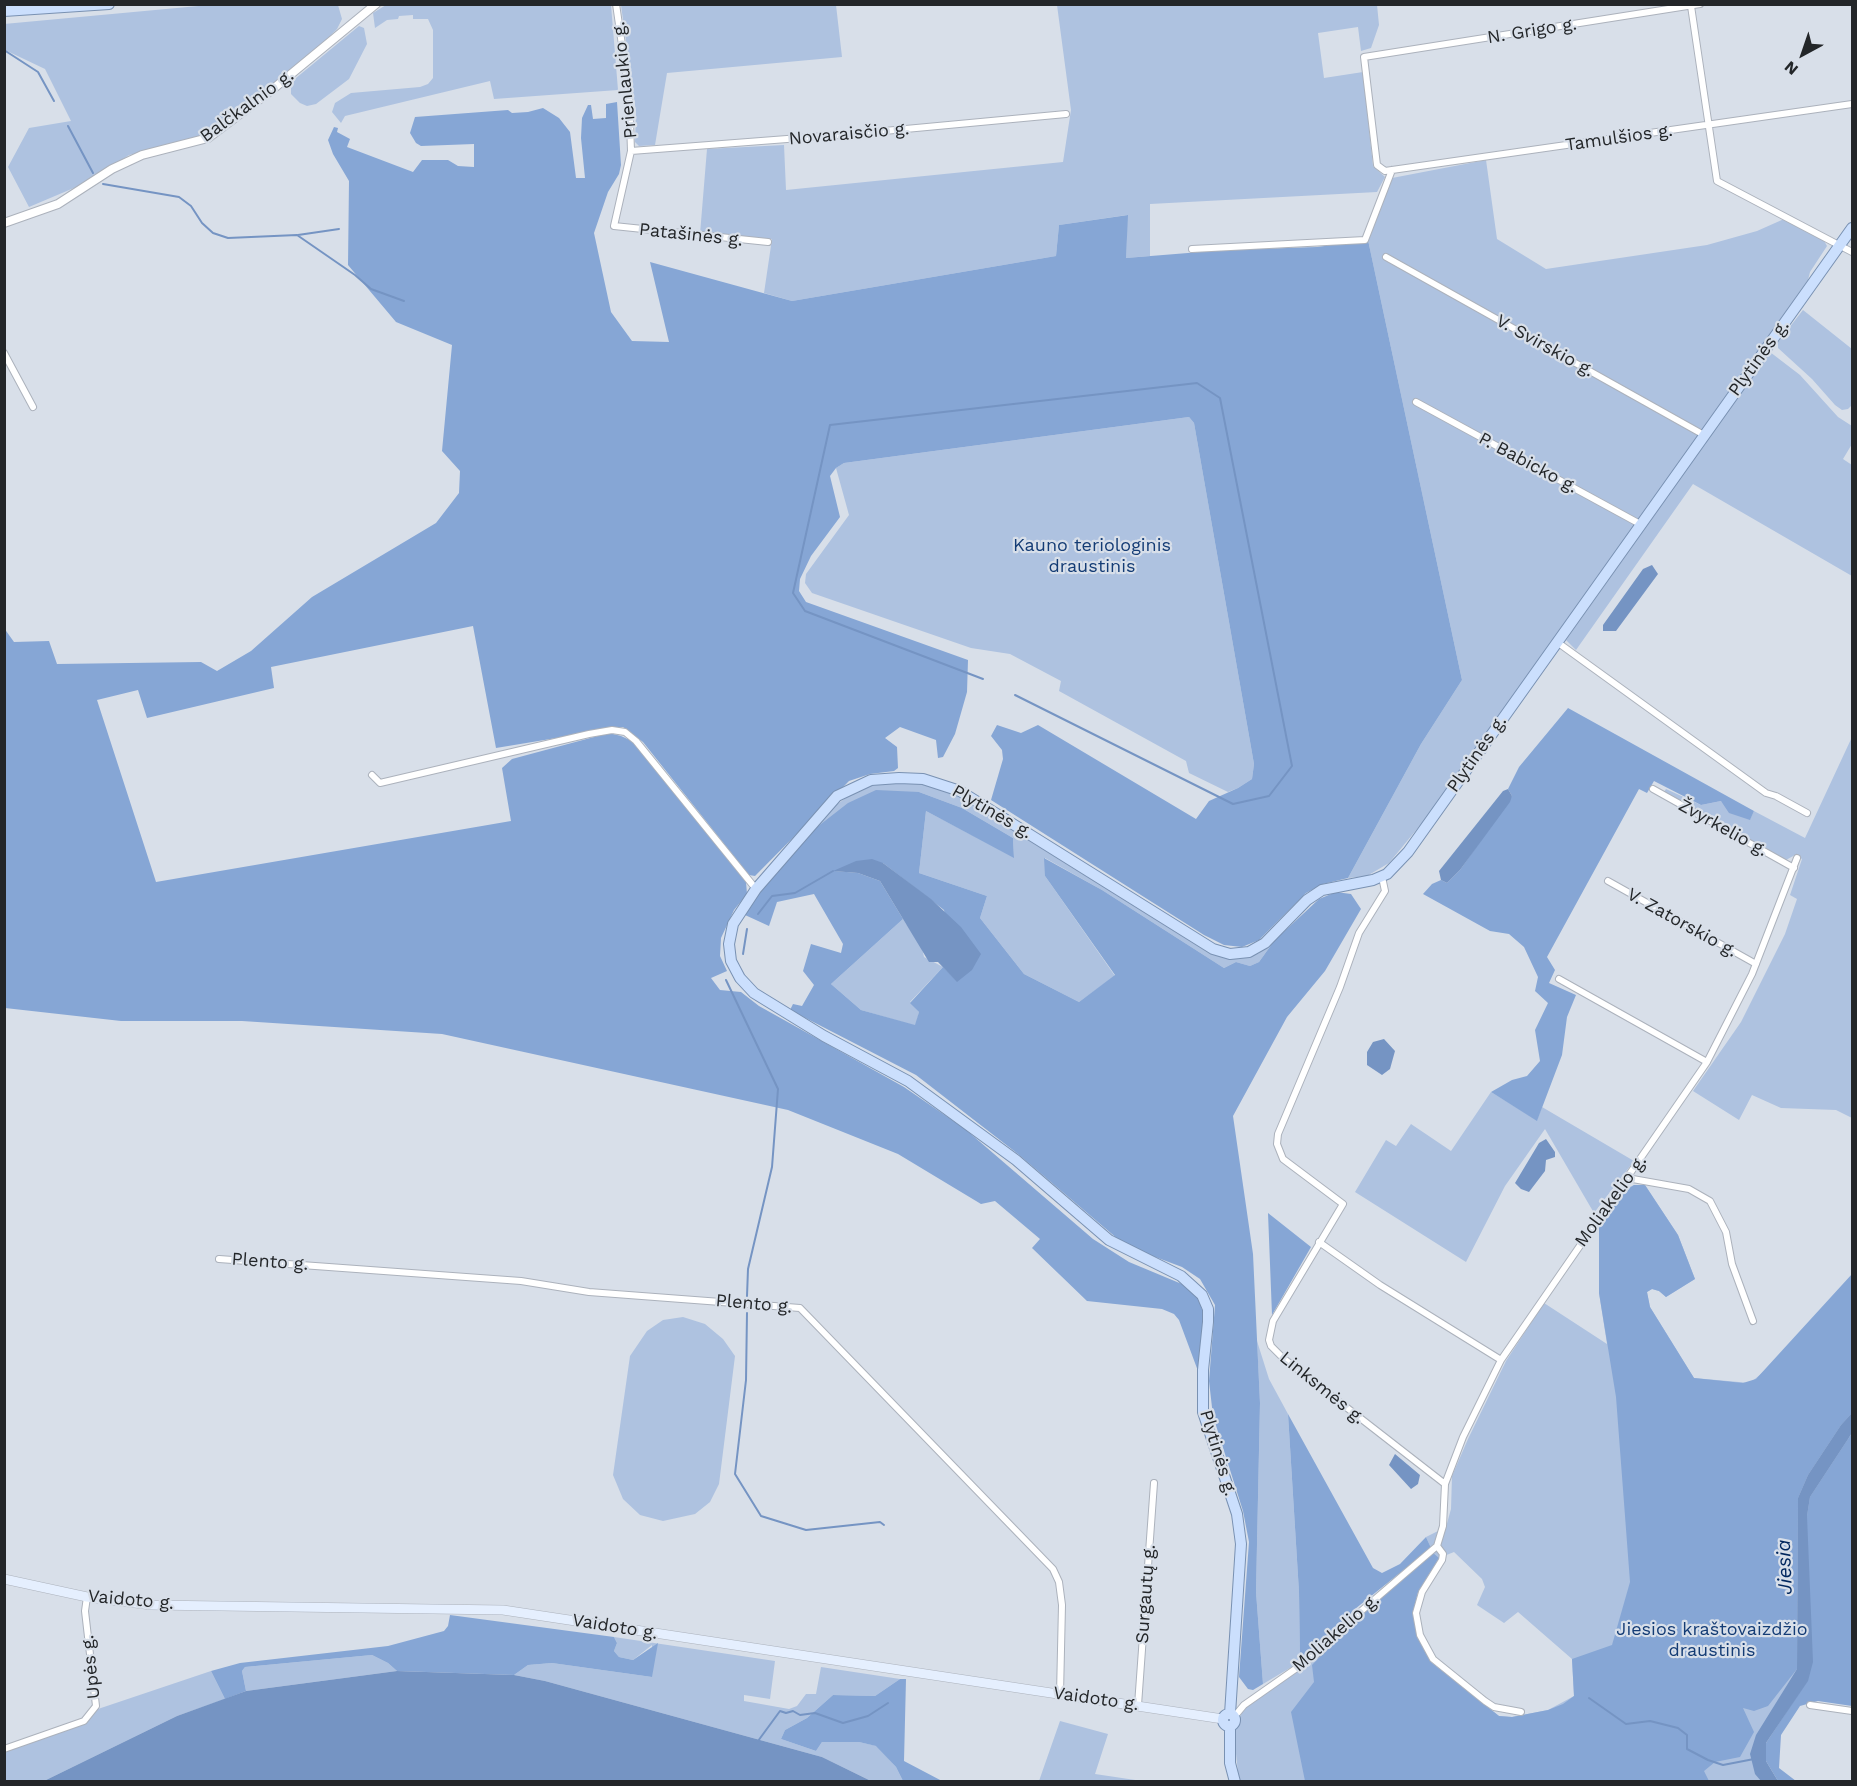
<!DOCTYPE html>
<html>
<head>
<meta charset="utf-8">
<style>
  body { margin:0 }
  #map { position:relative; width:1857px; height:1786px; overflow:hidden; background:#d8dfe9; font-family:"Work Sans",sans-serif }
  canvas { display:block }
  .frame { position:absolute; inset:0; border:6px solid #232629; pointer-events:none }
  .north { position:absolute; left:1773px; top:24px; width:60px; height:60px; -webkit-text-stroke:4px #d8dfe9; paint-order:stroke; rotate:220deg; font-size:16px; font-weight:700; line-height:24px; text-align:center; color:#232629 }
  .north::after { content:''; display:block; margin:auto; width:21px; height:27px; background:#232629; clip-path:polygon(50% 0,100% 100%,50% 72%,0 100%) }
</style>
</head>
<body>
<div id="map">
<canvas width="1857" height="1786"></canvas>
<div class="frame"></div>
<div class="north">N</div>
</div>
<script>
const ctx = document.querySelector('canvas').getContext('2d');
ctx.lineJoin = 'round';
function fillPath(path, color) { ctx.fillStyle = color; ctx.fill(path, 'evenodd'); }
const poly = rows => new Path2D(rows.map(r => 'M' + r).join(''));
function strokePath(path, color, width, dash) { ctx.strokeStyle = color; ctx.lineWidth = width; ctx.lineCap = dash ? 'butt' : 'round'; ctx.setLineDash(dash || []); ctx.stroke(path); }
function write(font, color, halo, rows, align = 'center') {
  ctx.font = font + ' "Work Sans",sans-serif'; ctx.lineWidth = 4.5; ctx.setLineDash([]); ctx.textBaseline = 'middle'; ctx.strokeStyle = halo; ctx.fillStyle = color; for (const [text, x, y, turn = 0] of rows) {
    ctx.save(); ctx.translate(x, y); ctx.rotate((+turn || 0) * Math.PI / 180); ctx.textAlign = isNaN(turn) ? turn : align; if (halo) ctx.strokeText(text, 0, 0); ctx.fillText(text, 0, 0); ctx.restore();
  }
}
fillPath(poly([
  [220,4,338,5,342,19,337,29,325,41,212,133,193,141,129,155,88,182,29,207,8,167,29,128,71,121,45,69,5,50,4,24],
  [386,5,611,5,618,90,494,99,490,81,345,116,341,123,332,112,335,103,351,93,420,87,428,84,433,78,433,30,428,19,413,19,413,15,399,16,398,19,387,20,375,28,373,13],
  [621,5,836,5,842,57,667,73,655,145,639,146,635,142,636,112],
  [1057,5,1377,5,1379,25,1371,48,1361,51,1358,27,1318,33,1324,78,1363,72,1373,166,1385,177,1377,192,1150,204,1150,256,1126,258,1127,215,1059,225,1056,256,792,301,764,293,772,239,700,234,707,149,784,145,786,190,1063,162,1071,110],
  [359,26,364,28,367,44,349,79,316,104,307,106,300,103,291,94,291,86,296,78],
  [1486,160,1497,239,1546,269,1707,245,1757,231,1784,219,1823,239,1827,246,1810,272,1808,280,1431,812,1389,863,1367,876,1348,878,1421,744,1462,680,1368,240,1392,178],
  [1803,310,1852,349,1852,405,1848,409,1842,410,1835,405,1812,379,1778,348,1778,342],
  [1770,352,1800,375,1838,417,1852,426,1852,444,1843,459,1852,465,1852,576,1693,484,1576,650,1566,640],
  [1189,417,1194,423,1254,764,1252,779,1238,788,1228,792,1189,773,1186,761,1059,691,1061,681,1010,654,971,648,812,593,805,583,806,574,849,515,836,468,844,463],
  [1852,737,1852,1118,1836,1110,1781,1108,1752,1095,1739,1120,1693,1091,1741,1022,1785,934,1797,899,1790,895,1802,859,1795,855,1786,860,1664,792,1666,789,1701,805,1721,801,1750,819,1754,811,1805,838],
  [893,783,920,784,953,793,1206,951,1227,958,1245,958,1259,953,1274,941,1259,962,1250,966,1236,962,1224,968,1102,890,1045,858,1045,876,1115,976,1079,1002,1024,974,980,918,987,896,919,873,926,811,1014,857,1013,838,962,808,919,792,812,831,836,805,861,787],
  [903,919,922,948,924,957,943,967,910,1002,919,1012,916,1026,861,1010,831,984],
  [1491,1092,1537,1120,1542,1107,1634,1161,1594,1213,1545,1129,1505,1186,1466,1262,1355,1192,1386,1140,1396,1146,1411,1124,1451,1151],
  [1634,1185,1645,1185,1678,1235,1695,1279,1666,1297,1659,1291,1652,1289,1647,1292,1650,1307,1694,1378,1750,1383,1852,1298,1852,1421,1807,1656,1759,1746,1771,1781,1239,1781,1236,1754,1236,1729,1244,1705,1321,1651,1346,1624,1433,1553,1426,1537,1446,1527,1451,1509,1452,1476,1468,1439,1506,1361,1544,1303,1607,1344,1599,1293,1625,1189],
  [1454,1552,1482,1579,1485,1587,1477,1605,1504,1623,1518,1612,1572,1659,1574,1696,1548,1710,1512,1717,1499,1716,1431,1662,1417,1636,1413,1613,1418,1592,1439,1558],
  [683,1317,705,1324,723,1339,735,1356,719,1484,710,1502,695,1514,663,1521,640,1515,623,1499,613,1475,630,1356,647,1331,663,1320],
  [1257,1341,1269,1379,1288,1414,1299,1592,1300,1662,1263,1684,1256,1592,1260,1403],
  [614,1637,775,1661,770,1699,744,1695,744,1701,789,1709,797,1706,806,1694,816,1694,821,1667,900,1679,875,1696,833,1695,807,1718,785,1730,781,1739,816,1751,822,1742,859,1742,877,1746,896,1767,903,1781,871,1781,822,1757,545,1681,514,1675,528,1665,552,1663,652,1677,652,1645,633,1660,619,1657,614,1651,617,1643],
  [372,1655,388,1663,397,1671,246,1691,242,1671,245,1667],
  [211,1671,225,1699,177,1716,44,1781,5,1781,4,1752,84,1724,98,1709],
  [1060,1721,1108,1734,1095,1774,1142,1781,1039,1781]
]), '#aec2e0');
fillPath(poly([
  [617,102,621,165,619,174,608,192,594,233,611,312,632,341,669,342,650,262,792,301,1056,256,1059,225,1128,215,1126,258,1225,250,1317,247,1368,240,1462,680,1421,744,1348,878,1323,884,1306,893,1259,940,1242,947,1224,945,1204,935,991,800,1003,759,1002,750,991,736,997,725,1021,733,1038,725,1196,819,1209,801,1238,788,1252,779,1254,764,1194,423,1189,417,844,463,836,468,830,476,840,517,811,556,800,579,799,591,806,602,968,660,967,692,955,734,943,757,938,758,936,740,900,727,885,738,897,747,898,768,894,771,870,774,849,781,755,876,749,875,643,742,623,727,496,748,473,626,271,667,274,688,147,718,138,690,97,700,156,882,511,821,502,768,512,759,609,733,621,736,634,742,746,882,747,894,734,910,721,938,720,956,727,971,711,978,720,990,741,992,759,1006,904,1087,965,1129,1093,1239,1129,1262,1189,1287,1199,1300,1205,1319,1198,1371,1179,1320,1174,1314,1162,1309,1087,1301,1032,1248,1040,1239,995,1201,981,1204,898,1154,788,1110,442,1034,242,1021,121,1021,5,1008,4,628,14,642,49,641,57,664,201,662,217,671,251,651,312,597,436,523,459,493,460,471,442,451,452,345,396,322,348,265,349,181,333,154,328,140,334,127,338,128,337,132,350,139,347,147,413,172,422,160,448,160,458,166,474,167,474,144,421,146,416,143,410,133,415,117,508,110,512,113,528,112,543,108,559,118,570,132,576,178,585,178,581,138,582,118,588,105,591,105,593,119,606,118,606,104],
  [1568,708,1754,811,1750,820,1729,813,1721,801,1701,805,1654,781,1647,793,1639,789,1547,957,1555,970,1549,983,1576,995,1567,1017,1562,1055,1537,1121,1491,1092,1512,1080,1527,1076,1540,1061,1535,1030,1548,1003,1535,991,1538,977,1524,947,1509,934,1490,931,1423,894,1432,884,1441,880,1447,883,1460,870,1512,796,1508,789,1519,767],
  [876,790,919,792,962,808,1013,838,1014,858,926,811,919,873,987,896,980,918,1024,974,1079,1002,1115,975,1045,876,1044,858,1102,890,1224,968,1236,962,1250,966,1259,962,1274,941,1319,899,1336,892,1351,894,1361,909,1325,971,1287,1017,1233,1116,1253,1254,1260,1403,1256,1592,1263,1684,1253,1690,1248,1689,1239,1677,1249,1542,1243,1511,1213,1416,1209,1381,1215,1305,1200,1279,1182,1267,1126,1246,1018,1154,916,1075,790,1010,793,1004,802,1006,814,985,803,971,811,944,841,953,843,944,814,894,777,902,769,926,745,915,758,894,812,831,848,803],
  [883,863,944,910,957,981,943,967,910,1003,919,1012,915,1025,861,1010,831,984,903,919,880,881,858,873,835,871],
  [1634,1185,1645,1185,1678,1235,1695,1279,1666,1297,1659,1291,1652,1289,1647,1292,1650,1307,1694,1378,1743,1383,1756,1379,1852,1274,1852,1413,1841,1425,1808,1475,1798,1498,1797,1669,1768,1706,1754,1711,1743,1708,1754,1732,1740,1757,1715,1762,1704,1771,1709,1781,1305,1781,1291,1712,1314,1682,1312,1665,1355,1621,1433,1553,1439,1558,1418,1592,1413,1612,1417,1636,1431,1662,1499,1716,1512,1717,1548,1710,1563,1704,1574,1696,1572,1659,1612,1645,1630,1582,1616,1397,1599,1293,1599,1221,1614,1199],
  [1268,1213,1311,1247,1272,1315],
  [1288,1414,1373,1568,1382,1573,1400,1564,1426,1537,1431,1548,1355,1609,1318,1648,1300,1662,1299,1592],
  [1852,1433,1852,1706,1818,1701,1800,1706,1781,1735,1779,1768,1796,1781,1778,1781,1766,1761,1766,1743,1807,1681,1807,1516,1810,1497],
  [450,1615,614,1637,617,1643,614,1651,619,1657,633,1660,658,1643,652,1677,552,1663,528,1665,514,1675,397,1671,388,1663,372,1655,245,1667,242,1671,246,1691,225,1699,211,1671,240,1663,388,1646,444,1631,448,1626],
  [900,1679,906,1679,904,1761,942,1781,903,1781,896,1767,876,1746,859,1742,822,1742,816,1751,781,1739,785,1730,807,1718,833,1695,875,1696]
]), '#86a6d5');
fillPath(poly([
  [1652,565,1658,574,1616,631,1603,631,1603,625,1643,569],
  [1508,789,1512,796,1510,802,1460,870,1447,883,1441,880,1439,871,1503,791],
  [872,859,883,863,931,899,961,927,981,954,972,970,957,982,938,962,929,962,880,881,858,873,833,871,856,861],
  [1384,1039,1395,1051,1390,1069,1382,1075,1367,1065,1367,1052,1373,1042],
  [1546,1139,1555,1152,1555,1157,1546,1160,1545,1171,1529,1192,1521,1189,1515,1183,1539,1143],
  [1852,1413,1852,1433,1810,1497,1807,1516,1813,1662,1808,1681,1766,1743,1766,1761,1778,1781,1761,1781,1755,1774,1750,1754,1756,1735,1797,1669,1798,1498,1808,1475,1841,1425],
  [1395,1454,1420,1475,1418,1484,1411,1489,1389,1465],
  [397,1671,514,1675,545,1681,822,1757,871,1781,44,1781,177,1716,246,1691]
]), '#7594c3');
strokePath(poly([
  [4,50,38,72,54,101],
  [68,126,93,173],
  [103,184,179,197,191,206,202,223,213,233,228,238,297,235,355,275,371,289,404,301],
  [298,235,339,229],
  [983,679,805,611,793,593,830,425,1197,383,1220,398,1292,766,1269,796,1233,804,1015,695],
  [758,914,772,896,795,893,833,871],
  [743,954,747,929],
  [726,980,778,1089,772,1167,748,1269,747,1296],
  [747,1313,746,1380,735,1474,761,1516,806,1530,880,1522,884,1525],
  [1589,1698,1626,1724,1650,1721,1678,1728,1687,1735,1687,1749,1708,1760,1723,1765,1754,1759],
  [758,1741,780,1711,786,1713,793,1711,800,1715,815,1713,843,1723,868,1716,888,1703]
]), '#7594c3', 2);
const minor = poly([
  [616,4,629,93,631,151,614,226,768,242],
  [1700,4,1364,57,1377,165,1385,171,1852,104],
  [1691,6,1717,181,1852,252],
  [631,151,852,134,1066,114],
  [1192,249,1365,240,1392,170],
  [1386,257,1704,435],
  [4,353,33,407],
  [1416,402,1640,524],
  [1557,642,1766,793,1776,796,1807,813],
  [372,775,380,783,589,734,612,730,625,732,636,741,756,889],
  [1653,789,1794,868],
  [1382,877,1385,891,1359,933,1340,987,1278,1134,1277,1144,1283,1159,1343,1204,1273,1321,1269,1340,1271,1346,1283,1358,1445,1484],
  [1608,881,1756,964],
  [1559,979,1707,1062],
  [1627,1178,1689,1189,1710,1201,1726,1232,1732,1264,1753,1321],
  [1319,1242,1380,1285,1501,1360],
  [219,1259,521,1281,589,1292,800,1308,1053,1569,1059,1582,1062,1605,1060,1694],
  [1437,1546,1443,1554,1442,1560,1422,1592,1416,1613,1420,1635,1433,1659,1485,1701,1494,1707,1521,1712],
  [1138,1705,1154,1483],
  [1810,1705,1852,1711],
  [1234,1717,1244,1705,1321,1651,1346,1624,1437,1546,1443,1526,1445,1484,1463,1437,1501,1360,1707,1062,1752,974,1797,858],
  [4,1749,84,1721,96,1706,85,1611,87,1597]
]);
const tertiary = poly([
  [4,223,58,204,112,169,142,155,208,138,273,89,376,4]
]);
const secondary = poly([
  [4,1579,87,1597,151,1605,503,1610,1223,1719]
]);
const primary = poly([
  [4,11,109,4],
  [1230,1714,1241,1544,1237,1514,1203,1412,1203,1370,1208,1322,1208,1309,1202,1295,1181,1276,1109,1240,1016,1160,908,1081,824,1036,754,993,740,978,731,961,729,944,733,924,756,889,837,796,871,780,899,778,923,779,960,791,1213,949,1230,954,1249,952,1265,943,1307,900,1322,890,1373,880,1387,874,1408,852,1852,228],
  '1223 1720a6 6 0 1 1 12 0a6 6 0 1 1-12 0Z',
  [1230,1726,1230,1763,1235,1782]
]);
strokePath(minor, '#acb2bc', 8);
strokePath(tertiary, '#acb2bc', 10);
strokePath(secondary, '#acb2bc', 10);
strokePath(primary, '#7991b2', 12);
strokePath(minor, '#fff', 6);
strokePath(tertiary, '#fff', 8);
strokePath(secondary, '#e5effe', 9);
strokePath(primary, '#cbdffd', 10);
write('18px', '#232629', '#d8dfe9', [
  ["N. Grigo g.",1532,31,-9],
  ["Prienlaukio g.",625,80,-96],
  ["Balčkalnio g.",247,106,-36],
  ["Novaraisčio g.",849,134,-5],
  ["Tamulšios g.",1619,138,-8],
  ["Patašinės g.",691,235,6],
  ["V. Svirskio g.",1545,346,29],
  ["Plytinės g.",1759,358,-54],
  ["P. Babicko g.",1528,463,28],
  ["Plytinės g.",1477,754,-55],
  ["Plytinės g.",992,812,30],
  ["Žvyrkelio g.",1723,828,29],
  ["V. Zatorskio g.",1682,923,29],
  ["Moliakelio g.",1611,1201,-54],
  ["Plento g.",270,1262,4],
  ["Plento g.",754,1304,5],
  ["Linksmės g.",1322,1388,39],
  ["Plytinės g.",1218,1453,73],
  ["Surgautų g.",1146,1594,-86],
  ["Vaidoto g.",131,1600,5],
  ["Vaidoto g.",615,1627,9],
  ["Moliakelio g.",1336,1633,-41],
  ["Upės g.",91,1667,-96],
  ["Vaidoto g.",1096,1699,8]
]);
write('18px', '#143c75', '#d8dfe9', [
  ["Kauno teriologinis",1092,546],
  ["draustinis",1092,567],
  ["Jiesios kraštovaizdžio",1712,1630],
  ["draustinis",1712,1651]
]);
write('italic 20px', '#00265d', '#d8dfe9', [
  ["Jiesia",1785,1567,-92]
]);
</script>
</body>
</html>
